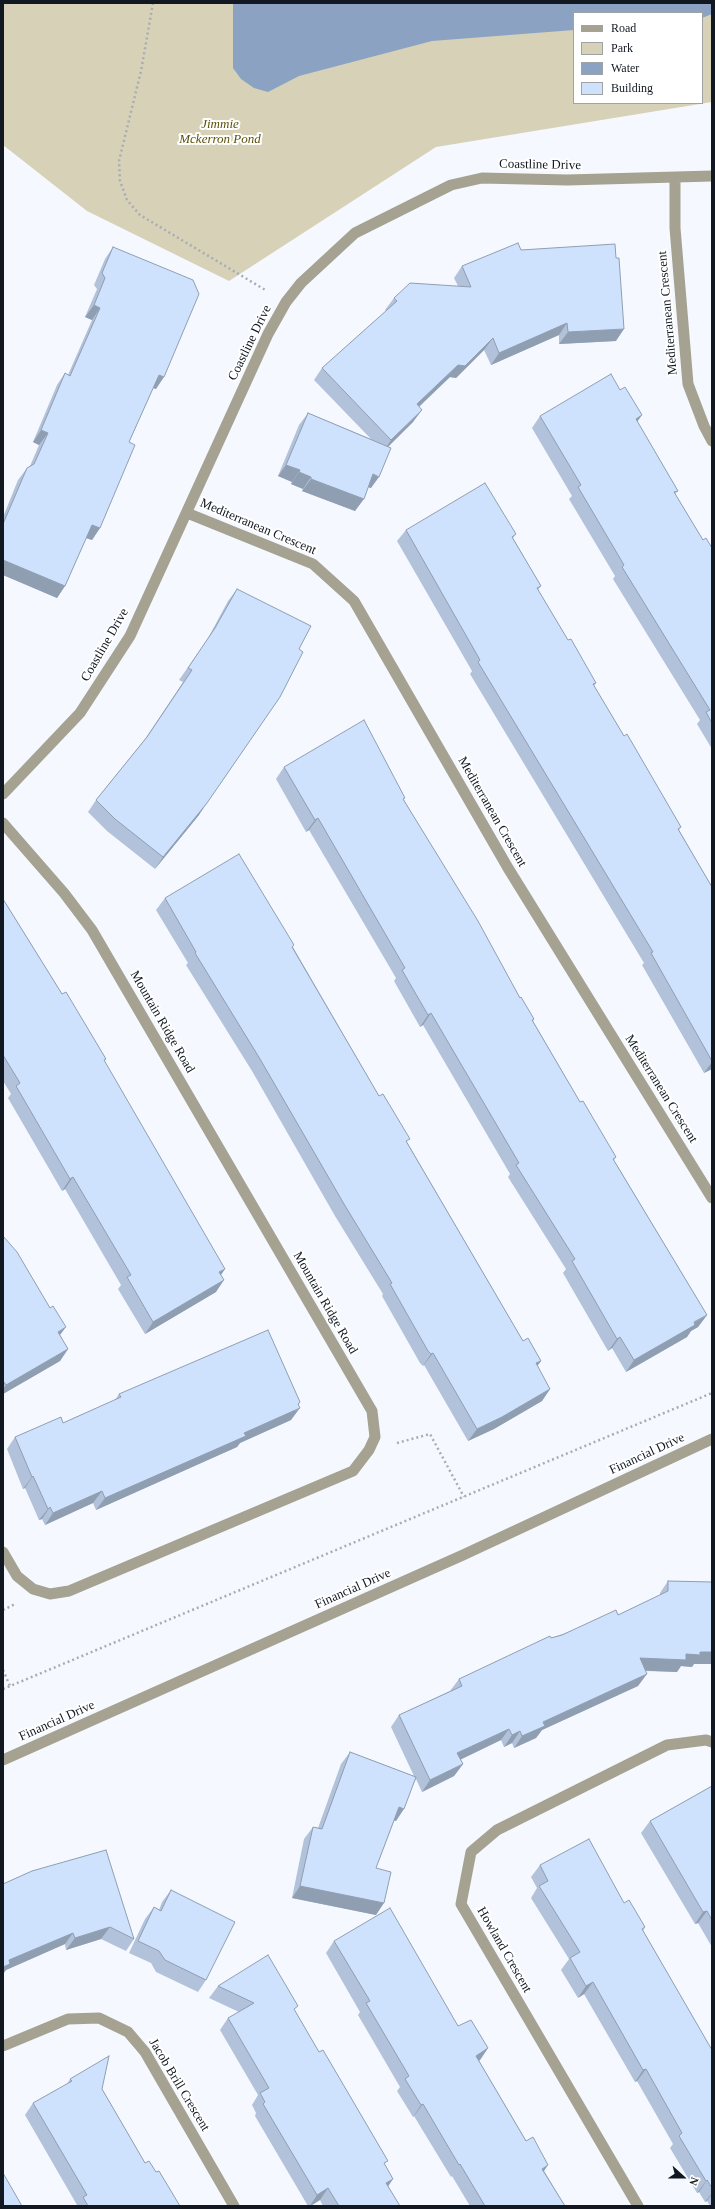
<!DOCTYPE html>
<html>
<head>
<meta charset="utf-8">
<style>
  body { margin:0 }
  #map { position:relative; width:715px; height:2209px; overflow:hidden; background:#f5f9ff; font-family:Georgia,serif }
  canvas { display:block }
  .frame { position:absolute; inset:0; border:4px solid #111821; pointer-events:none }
  .legend { position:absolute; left:573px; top:12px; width:130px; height:92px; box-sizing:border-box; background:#fff; border:1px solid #a0a3a6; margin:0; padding:5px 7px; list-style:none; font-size:12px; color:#111821 }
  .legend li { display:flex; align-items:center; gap:8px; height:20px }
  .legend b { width:20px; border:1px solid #a0a3a6 }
  .north { position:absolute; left:663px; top:2157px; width:40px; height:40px; -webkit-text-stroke:3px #fff; paint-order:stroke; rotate:111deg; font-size:11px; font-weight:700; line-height:16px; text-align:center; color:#111821 }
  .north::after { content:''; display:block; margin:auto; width:14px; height:18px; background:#111821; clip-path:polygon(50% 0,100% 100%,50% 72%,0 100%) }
</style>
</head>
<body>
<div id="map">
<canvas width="715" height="2209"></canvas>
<div class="frame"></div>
<ul class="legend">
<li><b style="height:5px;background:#a5a291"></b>Road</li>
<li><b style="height:11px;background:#d6d1b7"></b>Park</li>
<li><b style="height:11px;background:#8ba2c3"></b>Water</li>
<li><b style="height:11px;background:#cee2fe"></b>Building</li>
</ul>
<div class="north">N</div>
</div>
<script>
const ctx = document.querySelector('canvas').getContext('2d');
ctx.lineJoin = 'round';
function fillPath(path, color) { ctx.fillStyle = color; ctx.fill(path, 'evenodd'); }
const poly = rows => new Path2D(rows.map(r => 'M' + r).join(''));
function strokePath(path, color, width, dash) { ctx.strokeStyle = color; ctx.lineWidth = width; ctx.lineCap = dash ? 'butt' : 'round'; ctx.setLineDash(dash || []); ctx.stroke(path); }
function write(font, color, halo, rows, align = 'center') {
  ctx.font = font + ' Georgia,serif'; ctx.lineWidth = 4; ctx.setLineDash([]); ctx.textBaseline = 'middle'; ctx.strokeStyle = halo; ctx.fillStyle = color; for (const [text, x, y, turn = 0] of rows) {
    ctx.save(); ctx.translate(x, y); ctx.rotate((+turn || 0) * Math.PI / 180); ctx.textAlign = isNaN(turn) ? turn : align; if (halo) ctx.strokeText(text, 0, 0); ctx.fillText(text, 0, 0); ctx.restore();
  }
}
fillPath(poly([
  [3,3,712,3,712,102,436,147,229,281,87,211,3,145],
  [574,13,702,13,702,103,574,103]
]), '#d6d1b7');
fillPath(poly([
  [233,3,712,3,712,14,702,18,702,13,574,13,574,30,432,41,299,76,268,92,254,88,241,79,233,68]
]), '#8ba2c3');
strokePath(poly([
  [153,3,141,71,119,161,120,181,127,200,140,215,267,291],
  [397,1443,430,1434,464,1497],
  [3,1610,15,1604],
  [3,1670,10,1686],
  [3,1689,712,1393]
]), '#a8adb4', 2.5, [2, 3]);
strokePath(poly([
  [675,179,675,228,688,384,704,426,712,441],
  [187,513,313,564,354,601,508,868,712,1198],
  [3,794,80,713,130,636,268,334,286,302,301,283,355,233,451,185,482,178,567,180,712,176],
  [3,823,64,893,92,930,372,1411,375,1437,369,1450,353,1471,69,1591,50,1594,33,1589,17,1576,3,1552],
  [3,2046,68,2019,99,2018,128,2032,145,2052,234,2206],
  [638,2206,461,1904,471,1852,497,1830,667,1745,706,1740,712,1742]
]), '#a5a291', 11);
strokePath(poly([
  [3,1760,463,1555,712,1439]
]), '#a5a291', 11);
fillPath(poly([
  [113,247,156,389,153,388,129,442,100,528,92,540,86,538,65,586,57,598,3,575,3,517,18,480,27,468,30,466,39,445,33,442,57,385,65,373,68,375,92,320,85,317,97,289,94,285,105,259],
  [521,250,616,341,559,344,559,335,491,365,484,350,456,378,450,377,419,407,413,422,388,446,371,488,368,487,355,511,302,491,303,489,291,484,292,482,278,476,299,425,308,413,371,439,314,380,322,368,386,311,385,310,394,298,458,286,454,278,462,266],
  [642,415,637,422,678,491,675,494,703,540,712,548,712,749,697,724,700,720,613,579,615,576,569,499,572,496,532,428,540,416],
  [406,530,516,534,513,538,541,586,538,590,568,640,596,683,594,686,624,736,681,827,679,830,712,887,712,1069,704,1073,642,965,644,963,470,674,472,671,397,541],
  [237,589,199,815,155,869,107,831,88,812,96,800,145,739,183,682,179,680,207,640,228,601],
  [284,767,404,800,520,998,534,1019,533,1021,580,1102,616,1157,614,1160,707,1315,698,1327,691,1331,687,1337,626,1372,612,1348,608,1351,563,1273,566,1269,508,1177,510,1174,423,1025,420,1027,394,981,396,978,309,830,306,832,276,779],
  [165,898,293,947,379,1096,407,1142,523,1341,541,1361,537,1366,550,1389,542,1401,494,1429,468,1441,424,1365,423,1366,420,1363,382,1296,383,1294,335,1216,252,1071,186,965,188,963,156,910],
  [3,899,62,994,106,1059,104,1061,221,1275,216,1292,145,1334,118,1289,121,1285,65,1189,62,1191,8,1098,11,1094,3,1081],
  [3,1236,68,1349,60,1361,3,1394],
  [119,1394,298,1405,291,1420,240,1443,237,1447,96,1510,93,1503,45,1525,42,1519,39,1520,25,1488,23,1489,7,1449,15,1437,63,1423,115,1400],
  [668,1581,712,1582,712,1664,694,1664,692,1667,681,1666,677,1672,645,1671,638,1686,542,1730,536,1738,514,1748,512,1743,504,1747,501,1740,460,1760,463,1764,454,1776,422,1792,416,1779,396,1821,394,1821,376,1868,376,1915,292,1898,304,1839,313,1827,318,1828,341,1764,350,1752,414,1776,391,1727,399,1715,450,1691,459,1679,551,1638,618,1615,660,1595,660,1593],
  [712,1786,712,1947,698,1923,695,1924,641,1833,650,1821],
  [540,1865,624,1903,645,1927,643,1931,712,2050,712,2206,710,2206,707,2201,705,2202,699,2192,697,2193,670,2148,673,2144,637,2081,635,2082,584,1994,578,1998,561,1970,569,1959,531,1898,537,1888,531,1877],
  [32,1871,134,1939,126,1951,101,1939,66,1950,65,1944,6,1970,3,1974,3,1884],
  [171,1890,206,1980,198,1992,156,1972,151,1963,129,1953,145,1919,154,1907,159,1910,162,1902],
  [334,1941,458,2026,488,2048,480,2060,479,2061,565,2206,470,2206,452,2176,451,2177,414,2116,413,2117,397,2091,400,2087,358,2015,360,2012,326,1953],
  [218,1986,295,2011,385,2165,388,2186,400,2206,323,2206,320,2200,311,2206,308,2206,255,2116,256,2113,252,2105,258,2095,220,2030,228,2018,239,2012,209,1998],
  [70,2079,102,2089,145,2163,156,2172,180,2206,77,2206,77,2205,25,2115,33,2103,67,2084]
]), '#b1c2da');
fillPath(poly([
  [94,305,100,308,92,320,85,317],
  [567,323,559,335,491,365,499,353],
  [624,329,616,341,559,344,568,332],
  [493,338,484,350,456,378,450,377,409,416,417,404,458,365],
  [159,375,164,377,156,389,150,387],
  [422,410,413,422,383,452,391,440],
  [642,415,633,427,636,419],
  [41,430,48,433,39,445,33,442],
  [286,465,300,470,292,482,278,476],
  [299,472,311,477,303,489,291,484],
  [373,474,379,477,371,488,365,486],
  [311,479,364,499,355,511,302,491],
  [92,525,100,528,92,540,83,537],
  [3,560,65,586,57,598,3,575],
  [207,803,199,815,155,869,163,857],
  [318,818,309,830,306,832,315,820],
  [431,1013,423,1025,420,1027,428,1015],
  [712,1062,712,1069,704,1073],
  [73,1177,65,1189,62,1191,70,1179],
  [225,1269,217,1281,219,1272],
  [224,1280,216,1292,145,1334,153,1322],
  [707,1315,698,1327,691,1331,687,1337,626,1372,634,1360],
  [66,1327,57,1339,58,1332],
  [620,1337,612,1348,608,1351,617,1339],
  [68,1349,60,1361,3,1394,3,1389,6,1385],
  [433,1353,424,1365,423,1366,431,1354],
  [541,1361,532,1373,536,1363],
  [550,1389,542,1401,494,1429,468,1441,477,1429],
  [300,1402,295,1411,300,1408,291,1420,240,1443,237,1447,96,1510,105,1498,244,1433],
  [33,1476,25,1488,23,1489,32,1477],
  [102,1491,93,1503,45,1525,53,1513],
  [50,1507,42,1519,39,1520,48,1509],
  [700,1652,712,1652,712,1664,694,1664,692,1667,681,1666,677,1672,631,1670,640,1658,686,1654],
  [647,1674,638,1686,542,1730,536,1738,514,1748,522,1736,543,1722],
  [509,1729,501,1740,449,1765,457,1753],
  [520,1731,512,1743,504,1747,512,1735],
  [463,1764,454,1776,422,1792,430,1780],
  [399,1807,404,1809,396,1821,391,1819],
  [300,1886,384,1903,376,1915,292,1898],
  [707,1911,698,1923,695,1924,703,1912],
  [110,1927,101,1939,66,1950,75,1938],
  [73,1933,65,1944,6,1970,3,1974,3,1967,9,1960],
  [593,1982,584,1994,578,1998,586,1986],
  [488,2048,480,2060,468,2067,476,2056],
  [646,2069,637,2081,635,2082,643,2070],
  [423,2104,414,2116,413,2117,421,2105],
  [548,2165,540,2177,542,2169],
  [393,2179,385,2191,386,2183],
  [707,2180,699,2192,697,2193,706,2181],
  [328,2188,320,2200,310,2206,317,2195],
  [712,2193,712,2194,707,2201,705,2202]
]), '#909eb2');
const building = poly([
  [518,243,521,250,615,244,616,258,619,258,624,329,568,332,567,323,499,353,493,338,465,366,458,365,417,404,422,410,391,440,322,368,397,301,394,298,410,283,471,287,462,266,518,243],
  [113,247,193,280,199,294,164,377,159,375,129,442,135,445,100,528,92,525,65,586,3,560,3,524,27,468,34,464,48,433,41,430,65,373,70,376,100,308,94,305,105,278,102,273,113,247],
  [611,374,620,390,625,387,642,415,636,419,678,491,674,492,703,540,706,538,712,548,712,723,706,712,710,710,622,567,624,565,578,487,581,485,540,416,611,374],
  [308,413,391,448,379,477,373,474,364,499,311,479,311,477,299,472,300,470,286,465,308,413],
  [485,483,516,534,512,537,541,586,537,588,568,640,571,639,596,683,593,684,624,736,627,734,681,827,678,829,712,887,712,1061,651,953,653,952,478,662,480,660,406,530,485,483],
  [237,589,311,626,299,649,303,652,280,697,207,803,163,857,115,819,96,800,147,737,192,670,188,668,215,628,237,589],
  [364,720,405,798,403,799,478,921,520,998,521,997,534,1019,532,1020,580,1102,583,1101,616,1157,613,1159,707,1315,694,1322,695,1325,634,1360,620,1337,617,1339,572,1261,575,1259,516,1165,519,1163,431,1013,428,1015,402,970,405,968,318,818,315,820,284,767,364,720],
  [239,854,294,945,292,947,379,1096,383,1094,410,1139,406,1141,523,1341,528,1338,541,1361,536,1363,550,1389,502,1417,477,1429,433,1353,431,1354,428,1351,390,1284,392,1283,344,1204,260,1059,195,953,196,952,165,898,239,854],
  [3,899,62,994,66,992,106,1059,104,1060,225,1269,219,1272,224,1280,153,1322,127,1277,131,1275,73,1177,70,1179,16,1086,20,1083,3,1055,3,899],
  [3,1236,17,1252,50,1308,53,1306,66,1327,58,1332,68,1349,6,1385,4,1382,3,1383,3,1236],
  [268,1330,300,1402,298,1404,300,1408,244,1433,246,1436,105,1498,102,1491,53,1513,50,1507,48,1509,33,1476,32,1477,15,1437,61,1417,63,1423,121,1397,119,1394,268,1330],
  [668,1581,712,1582,712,1652,700,1652,700,1655,686,1654,686,1660,640,1658,647,1674,543,1722,545,1726,522,1736,520,1731,512,1735,509,1729,457,1753,463,1764,430,1780,399,1715,462,1686,459,1679,550,1636,551,1638,562,1635,616,1610,618,1615,668,1591,668,1581],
  [350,1752,416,1777,404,1809,399,1807,376,1868,391,1872,384,1903,300,1886,313,1827,322,1829,350,1752],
  [712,1786,712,1920,707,1911,703,1912,650,1821,712,1786],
  [589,1839,624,1903,629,1900,645,1927,642,1929,712,2050,712,2188,707,2180,706,2181,679,2136,682,2133,646,2069,643,2070,593,1982,586,1986,570,1958,580,1952,539,1886,548,1881,540,1865,589,1839],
  [106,1850,134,1939,110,1927,75,1938,73,1933,9,1960,10,1964,3,1967,3,1884,32,1871,106,1850],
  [171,1890,235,1922,206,1980,165,1960,159,1951,138,1941,154,1907,161,1911,171,1890],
  [390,1908,458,2026,471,2020,488,2048,476,2056,526,2141,533,2137,548,2165,542,2169,565,2206,485,2206,460,2164,459,2165,423,2104,421,2105,405,2079,409,2076,366,2003,370,2001,334,1941,390,1908],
  [268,1955,298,2006,294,2009,319,2052,323,2050,388,2161,384,2163,393,2179,386,2183,400,2206,339,2206,328,2188,317,2195,263,2104,265,2102,260,2093,269,2088,228,2018,254,2003,218,1986,268,1955],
  [109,2056,102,2089,145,2163,149,2161,156,2172,159,2171,180,2206,88,2206,83,2197,87,2195,33,2103,72,2081,70,2079,109,2056],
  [3,2173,22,2206,3,2206,3,2173]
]);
fillPath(building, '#cee2fe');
strokePath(building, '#909eb2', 1);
write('italic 13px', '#5c510b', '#fff', [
  ["Jimmie",220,125],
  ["Mckerron Pond",220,140]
]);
write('13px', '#111821', '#fff', [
  ["Coastline Drive",540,165,1],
  ["Mediterranean Crescent",668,313,-95],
  ["Coastline Drive",250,343,-64],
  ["Mediterranean Crescent",258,527,23],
  ["Coastline Drive",105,645,-60],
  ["Mediterranean Crescent",492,812,60],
  ["Mountain Ridge Road",162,1022,60],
  ["Mediterranean Crescent",661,1089,58],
  ["Mountain Ridge Road",325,1303,60],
  ["Financial Drive",647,1454,-25],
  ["Financial Drive",353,1589,-24],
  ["Financial Drive",57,1721,-24],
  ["Howland Crescent",504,1950,60],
  ["Jacob Brill Crescent",179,2085,59]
]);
</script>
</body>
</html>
